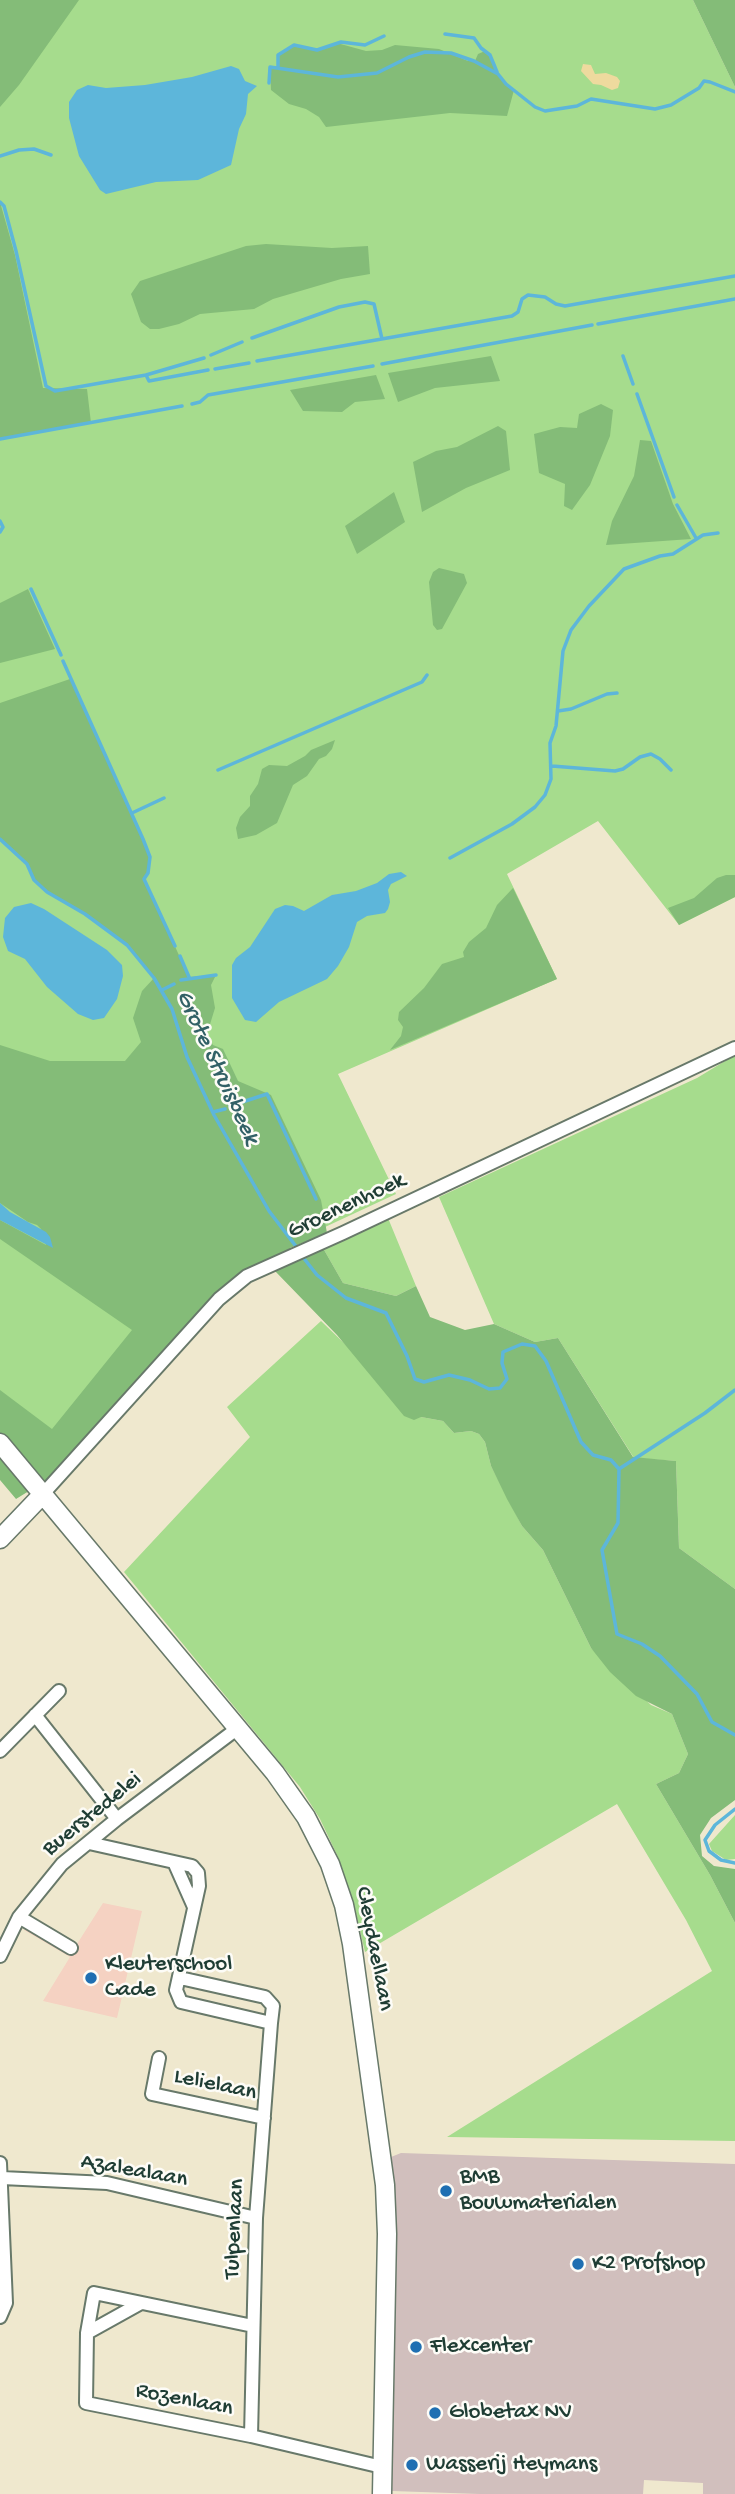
<!DOCTYPE html>
<html>
<head>
<meta charset="utf-8">
<style>
  body { margin:0 }
  canvas { display:block; background:#efe8ce }
</style>
</head>
<body>
<canvas width="735" height="2494"></canvas>
<script>
const ctx = document.querySelector('canvas').getContext('2d');
ctx.lineJoin = 'round';
function fillPath(path, color) { ctx.fillStyle = color; ctx.fill(path, 'evenodd'); }
const poly = rows => new Path2D(rows.map(r => 'M' + r).join(''));
function strokePath(path, color, width, dash) { ctx.strokeStyle = color; ctx.lineWidth = width; ctx.lineCap = dash ? 'butt' : 'round'; ctx.setLineDash(dash || []); ctx.stroke(path); }
function write(font, color, halo, rows, align = 'center') {
  ctx.font = font + ' "Gochi Hand",sans-serif'; ctx.lineWidth = 5; ctx.setLineDash([]); ctx.textBaseline = 'middle'; ctx.strokeStyle = halo; ctx.fillStyle = color; for (const [text, x, y, turn = 0] of rows) {
    ctx.save(); ctx.translate(x, y); ctx.rotate((+turn || 0) * Math.PI / 180); ctx.textAlign = isNaN(turn) ? turn : align; if (halo) ctx.strokeText(text, 0, 0); ctx.fillText(text, 0, 0); ctx.restore();
  }
}
fillPath(poly([
  [103,1903,142,1911,117,2018,43,2001,70,1957,24,1930,32,1917,77,1944]
]), '#f5d2c2');
fillPath(poly([
  [401,2153,735,2164,735,2494,703,2494,703,2483,644,2480,643,2494,480,2494,392,2491,395,2233,391,2157]
]), '#d1bfbd');
fillPath(poly([
  [0,0,693,0,735,87,735,897,679,925,598,821,507,874,557,979,338,1074,396,1194,310,1234,223,1277,55,1470,0,1408],
  [735,1055,735,1589,679,1548,676,1461,634,1458,558,1338,535,1342,494,1324,439,1197,697,1078],
  [388,1218,416,1286,396,1296,343,1283,323,1248],
  [321,1321,421,1417,443,1421,454,1433,471,1431,479,1434,485,1442,491,1466,522,1526,543,1550,591,1648,651,1705,672,1714,688,1754,679,1773,656,1784,710,1875,735,1923,735,2141,447,2137,712,1971,686,1920,617,1804,365,1952,354,1905,338,1857,320,1819,300,1787,124,1572,250,1437,227,1407],
  [735,1815,735,1859,726,1860,712,1851,709,1844]
]), '#a6dc8d');
fillPath(poly([
  [0,0,79,0,19,85,0,107],
  [693,0,735,0,735,87,734,85],
  [337,43,366,51,382,50,395,45,439,49,468,61,475,61,478,54,485,51,490,55,499,77,514,90,507,116,450,113,326,127,319,117,306,109,289,104,271,90,270,67,278,67,278,55,294,45,317,50],
  [0,202,15,255,43,388,87,389,91,423,0,439],
  [266,244,332,248,368,246,370,274,341,279,273,299,254,309,200,314,179,324,159,329,150,329,141,322,131,294,140,281,246,246],
  [491,356,500,381,435,388,398,402,388,373],
  [376,375,385,399,355,402,342,412,303,411,290,390],
  [601,404,613,410,610,436,590,485,572,510,564,506,565,484,539,473,534,434,560,427,577,428,579,414],
  [498,426,506,431,510,470,466,488,422,512,413,462,436,451,457,447],
  [640,440,651,441,673,504,691,539,606,545,612,521,634,476],
  [394,492,405,522,357,554,345,526],
  [439,568,464,574,467,583,442,629,437,630,433,625,429,582,433,572],
  [28,589,55,649,0,663,0,603],
  [70,679,143,839,150,857,148,873,144,879,189,977,216,975,211,985,215,1008,207,1034,213,1045,223,1049,238,1081,271,1095,321,1200,327,1233,290,1248,290,1251,246,1272,58,1473,16,1499,0,1480,0,1390,52,1429,132,1330,0,1239,0,1220,46,1245,41,1229,37,1225,28,1222,0,1203,0,1045,50,1061,125,1061,141,1042,133,1018,142,991,154,978,127,945,85,914,47,892,34,880,27,864,0,839,0,703],
  [335,740,332,749,326,756,319,759,307,776,293,785,277,823,256,835,238,839,236,828,240,817,250,806,250,796,258,784,262,769,269,765,287,766,305,756,311,750],
  [726,875,735,875,735,897,679,925,668,908,694,898,717,878],
  [513,888,557,979,390,1050,401,1036,403,1027,398,1020,399,1012,424,988,442,964,464,957,463,952,469,942,486,928,497,905],
  [323,1248,343,1283,396,1296,416,1286,430,1317,465,1330,494,1324,535,1342,558,1338,633,1457,676,1461,679,1548,735,1589,735,1800,711,1818,700,1835,702,1856,714,1866,735,1869,735,1923,710,1875,656,1784,679,1773,688,1754,672,1714,636,1696,610,1672,591,1648,543,1550,522,1526,507,1499,491,1466,485,1442,479,1434,471,1431,454,1433,443,1421,421,1417,414,1420,404,1416,337,1335,274,1270]
]), '#84bc78');
fillPath(poly([
  [583,64,591,65,595,74,606,73,617,77,620,81,618,88,612,90,601,85,593,84,581,71]
]), '#eeda9e');
fillPath(poly([
  [231,66,239,69,245,81,257,86,248,94,246,114,239,129,231,165,198,180,156,182,106,194,100,190,79,156,69,118,69,102,77,90,88,85,106,88,145,85,192,77],
  [401,872,407,876,391,884,388,890,390,902,388,909,385,913,367,916,357,922,349,947,338,966,327,979,279,1002,256,1022,245,1020,232,998,232,965,236,958,250,947,275,909,285,905,293,906,304,911,332,895,356,891,377,883,389,874],
  [31,903,44,909,107,950,122,965,123,976,117,999,104,1018,93,1020,78,1014,47,987,25,959,8,951,3,937,5,918,14,907],
  [0,1203,10,1212,46,1232,50,1237,53,1248,0,1220]
]), '#5db6da');
strokePath(poly([
  [445,34,474,38,481,48,490,55,497,72],
  [278,68,278,55,294,45,317,50,341,42,365,45,384,36],
  [269,83,270,67,338,77,377,73,409,57,425,52,451,53,474,61,498,74,506,84,535,107,545,111,577,106,591,99,655,109,671,105,699,88,704,81,710,82,735,92],
  [0,156,19,150,34,149,51,155],
  [0,202,4,206,16,251,46,386,55,391,146,375,149,381,208,370],
  [598,324,735,299],
  [252,338,339,307,365,302,374,304,382,339],
  [211,355,242,342],
  [623,356,633,384],
  [257,361,512,316,518,312,522,299,528,295,545,297,556,304,565,306,735,276],
  [382,364,592,325],
  [215,369,249,363],
  [146,375,204,358],
  [637,394,674,497],
  [192,404,200,402,208,395,373,366],
  [0,439,182,406],
  [677,505,696,538],
  [0,521,3,527,0,532],
  [31,589,61,655],
  [63,661,143,839,150,857,148,873,144,879,175,946],
  [558,711,571,709,607,694,617,693],
  [552,766,615,771,623,769,640,757,651,754,660,759,671,770],
  [218,770,422,682,427,675],
  [132,813,164,798],
  [0,839,27,864,34,880,47,892,85,914,127,945,154,978,172,1009,187,1057,214,1115,269,1211,298,1249],
  [450,858,512,824,535,807,545,795,551,779,550,743,556,726,563,651,571,630,589,606,624,569,660,556,673,554,703,535,718,533],
  [180,956,189,977],
  [181,980,216,975],
  [162,990,174,984],
  [230,1106,267,1094,316,1199],
  [213,1112,225,1109],
  [302,1256,317,1275,346,1298,386,1313,407,1356,415,1379,424,1382,449,1375,470,1380,489,1389,500,1388,507,1379,502,1363,503,1352,522,1344,535,1346,546,1361,581,1442,593,1455,611,1460,619,1469,618,1523,602,1550,617,1634,642,1644,660,1656,697,1694,712,1722,735,1735],
  [619,1469,705,1413,735,1390],
  [735,1809,715,1825,705,1840,709,1851,721,1860,735,1863]
]), '#5db6da', 3.5);
const street = poly([
  [43,1494,219,1299,247,1276,343,1233,735,1048],
  [35,1715,117,1819],
  [0,1751,59,1691],
  [89,1843,192,1866,198,1873,199,1886,176,1990,181,2002,271,2023,273,2006,265,1997,180,1978],
  [174,1862,194,1907],
  [19,1917,71,1948],
  [0,1956,19,1917,62,1864,117,1819,238,1728],
  [159,2058,152,2094,264,2118],
  [0,2163,6,2303,0,2317],
  [2,2178,107,2183,256,2218],
  [253,2326,94,2293,87,2333,86,2403,251,2436,382,2467],
  [87,2333,141,2303],
  [251,2436,256,2218,271,2023]
]);
const secondary = poly([
  [0,1443,275,1773,306,1817,330,1864,344,1905,352,1944,385,2185,387,2234,382,2494],
  [0,1539,43,1494]
]);
strokePath(street, '#68796a', 16);
strokePath(secondary, '#68796a', 21);
strokePath(street, '#fff', 12);
strokePath(secondary, '#fff', 18);
for (const [x, y, r, color] of [
  [91,1978,7,"#1f6fb2"],
  [446,2191,7,"#1f6fb2"],
  [578,2264,7,"#1f6fb2"],
  [416,2347,7,"#1f6fb2"],
  [435,2413,7,"#1f6fb2"],
  [412,2465,7,"#1f6fb2"]
]) { const dot = new Path2D(); dot.arc(x, y, r, 0, 2 * Math.PI); ctx.fillStyle = color; ctx.fill(dot); strokePath(dot, '#fdfcf7', 2.5); }
write('23px', '#1f3d34', '#fdfcf7', [
  ["Groenenhoek",347,1207,-25],
  ["Buerstedelei",93,1815,-39],
  ["Cleydaellaan",373,1949,79],
  ["Lelielaan",215,2086,12],
  ["Azalealaan",134,2172,10],
  ["Tulpenlaan",236,2229,-87],
  ["Rozenlaan",184,2401,11]
]);
write('23px', '#1f3d34', '#fdfcf7', [
  ["Kleuterschool",105,1965],
  ["Cade",105,1991],
  ["BMB",460,2178],
  ["Bouwmaterialen",460,2204],
  ["K2 Profshop",592,2264],
  ["Flexcenter",430,2347],
  ["Globetax NV",449,2413],
  ["Wasserij Heymans",426,2465]
], 'left');
write('italic 24px', '#326166', '#fdfcf7', [
  ["Grote Struisbeek",216,1068,65]
]);
</script>
</body>
</html>
